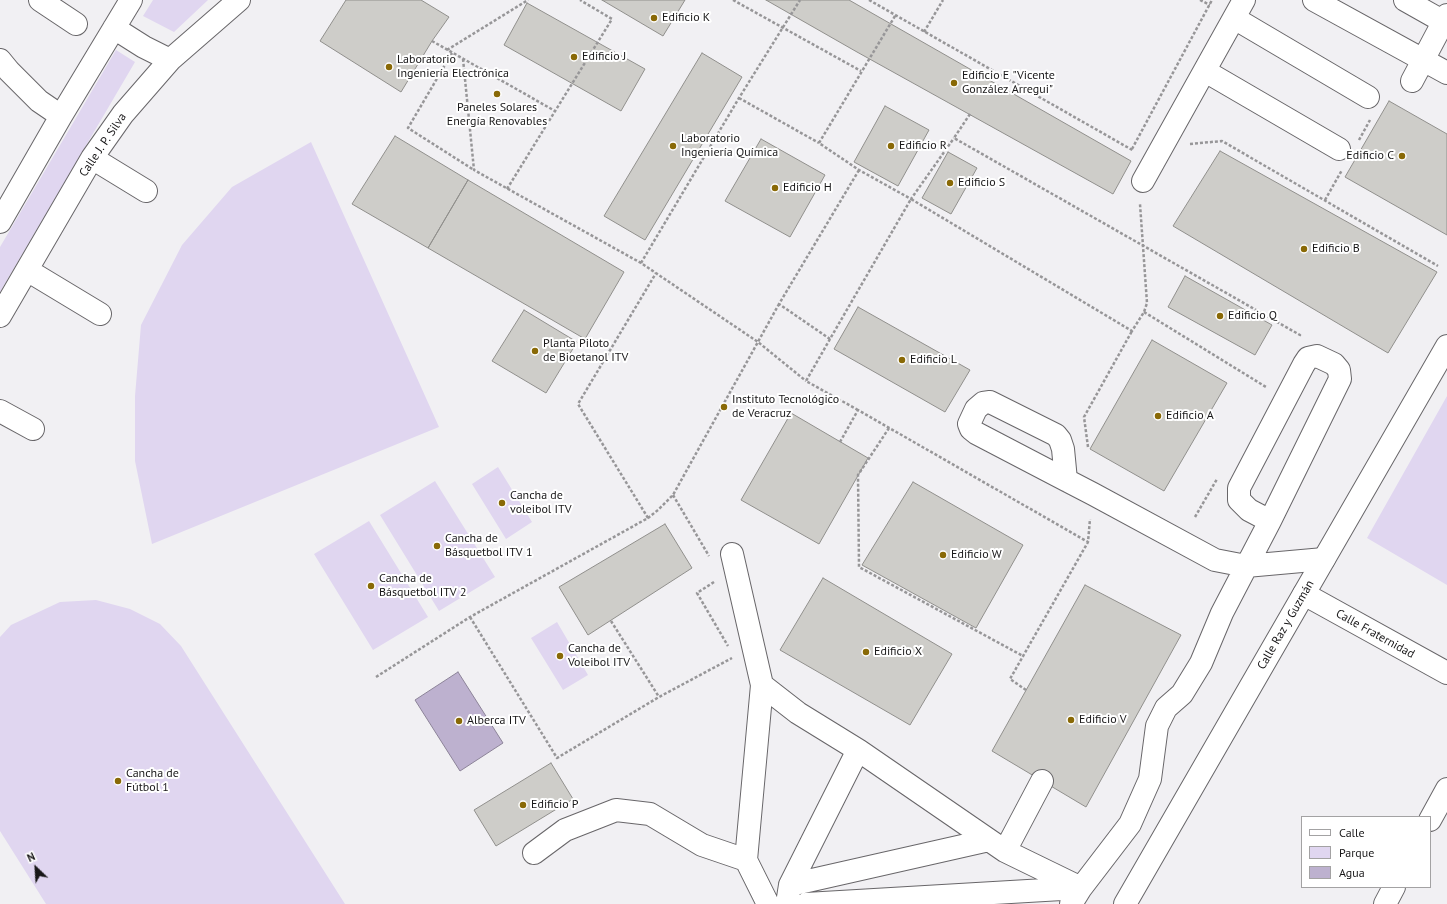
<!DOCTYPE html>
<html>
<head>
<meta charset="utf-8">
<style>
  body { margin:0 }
  #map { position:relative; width:1447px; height:904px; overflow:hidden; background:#f1f0f3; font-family:"PT Sans",sans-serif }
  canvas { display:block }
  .legend { position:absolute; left:1301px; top:816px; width:130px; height:72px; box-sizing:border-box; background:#fff; border:1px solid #a3a2a3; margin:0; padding:5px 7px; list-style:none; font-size:12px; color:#181718 }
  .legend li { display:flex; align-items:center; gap:8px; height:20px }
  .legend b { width:20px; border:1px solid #a3a2a3 }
  .north { position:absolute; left:16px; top:848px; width:40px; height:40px; -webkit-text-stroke:3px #fff; paint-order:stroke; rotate:335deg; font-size:11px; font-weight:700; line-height:16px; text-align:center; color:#181718 }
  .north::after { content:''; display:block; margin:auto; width:14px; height:18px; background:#181718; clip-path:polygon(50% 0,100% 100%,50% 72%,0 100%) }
</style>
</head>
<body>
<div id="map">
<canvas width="1447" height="904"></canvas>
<ul class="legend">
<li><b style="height:5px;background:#fff"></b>Calle</li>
<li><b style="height:11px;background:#e0d6f0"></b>Parque</li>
<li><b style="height:11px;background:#bdb1cf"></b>Agua</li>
</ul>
<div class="north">N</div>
</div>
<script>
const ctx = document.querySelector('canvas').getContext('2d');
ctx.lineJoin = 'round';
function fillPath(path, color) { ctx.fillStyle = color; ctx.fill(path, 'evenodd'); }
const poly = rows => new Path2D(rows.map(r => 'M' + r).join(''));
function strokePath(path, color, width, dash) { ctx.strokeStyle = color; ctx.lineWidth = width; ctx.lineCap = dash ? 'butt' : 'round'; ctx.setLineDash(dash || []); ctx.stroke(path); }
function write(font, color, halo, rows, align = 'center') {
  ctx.font = font + ' "PT Sans",sans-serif'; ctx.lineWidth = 4; ctx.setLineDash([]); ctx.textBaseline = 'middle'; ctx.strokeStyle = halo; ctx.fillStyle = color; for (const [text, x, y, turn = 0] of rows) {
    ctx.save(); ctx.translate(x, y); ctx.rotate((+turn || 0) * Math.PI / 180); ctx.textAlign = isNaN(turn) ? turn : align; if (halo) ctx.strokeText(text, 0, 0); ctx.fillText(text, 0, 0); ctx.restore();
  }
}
fillPath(poly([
  [153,0,208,0,174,32,143,16],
  [116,50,135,62,0,292,0,247],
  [311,142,439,427,152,544,135,461,135,396,141,325,182,245,232,187],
  [1447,396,1447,585,1367,538],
  [498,467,532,522,506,539,472,484],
  [435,481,495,577,439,611,380,515],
  [369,521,428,617,373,650,314,554],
  [96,600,130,609,160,624,181,646,345,904,46,904,0,831,0,637,11,625,60,602],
  [557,622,588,675,563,690,531,638]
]), '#e0d6f0');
const water = poly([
  [458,672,503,743,460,771,415,700,458,672]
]);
fillPath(water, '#bdb1cf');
strokePath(water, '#8c8398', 1);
const building = poly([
  [346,0,421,0,449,17,432,41,401,92,320,41,346,0],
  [602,0,685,0,663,36,602,0],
  [766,0,849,0,1131,161,1113,194,857,52,766,0],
  [527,3,645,69,621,111,504,45,527,3],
  [702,53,742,77,645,240,604,216,702,53],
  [1389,101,1447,134,1447,235,1345,177,1389,101],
  [885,106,929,130,898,186,854,162,885,106],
  [395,136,468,180,428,248,352,204,395,136],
  [761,139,825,175,790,237,725,201,761,139],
  [1220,151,1437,272,1388,353,1173,226,1220,151],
  [948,152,977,168,951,214,922,198,948,152],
  [468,180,624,272,585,339,428,248,468,180],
  [1185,276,1272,325,1255,355,1168,307,1185,276],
  [858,307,970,370,945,412,834,349,858,307],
  [524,310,577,342,546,393,492,361,524,310],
  [1152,340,1227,383,1164,491,1090,449,1152,340],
  [791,413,868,458,819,544,741,500,791,413],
  [913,482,1023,545,976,628,862,565,913,482],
  [665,524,692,568,588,635,559,587,665,524],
  [823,578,952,654,910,725,780,650,823,578],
  [1085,585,1181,635,1086,807,992,751,1085,585],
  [551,763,573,799,496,846,474,810,551,763]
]);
fillPath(building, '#cecdc9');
strokePath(building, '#908f8c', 1);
const minor = poly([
  [40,0,76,24],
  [1314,0,1447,73],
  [1405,0,1444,22],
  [1234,18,1368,97],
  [114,28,144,47,170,60],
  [0,60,9,71,39,101,61,116],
  [1205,71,1339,149],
  [1412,81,1447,15],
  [92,158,146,191],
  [1143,181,1244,0],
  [0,222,61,116,131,0],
  [27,270,100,314],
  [0,316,92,158,123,114,170,60,239,0],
  [0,411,33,429],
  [1066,480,1063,449,1060,440,1056,435,990,402,983,403,976,409,969,424,971,429,976,433,1066,480,1093,494,1215,560,1246,566,1324,559],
  [732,554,762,685,746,860],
  [1304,594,1447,673],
  [762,685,798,713,858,750,1005,851,1081,888],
  [1430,820,1447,789],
  [1005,851,1042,781],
  [534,853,565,830,616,810,650,814,702,845,746,860,768,904],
  [790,885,989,840],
  [787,904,790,885,858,750],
  [806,904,1079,888],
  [1071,904,1081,888,1130,824,1150,779,1157,726,1166,708,1182,694,1201,663,1222,613,1270,521,1340,379,1339,370,1334,364,1317,356,1308,358,1304,364,1239,488,1239,500,1249,510,1270,521],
  [1385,904,1394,887]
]);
const major = poly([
  [1125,904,1447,346]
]);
strokePath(minor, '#686669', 24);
strokePath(major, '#686669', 24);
strokePath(poly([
  [733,0,861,71],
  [869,0,1134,151],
  [1200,0,1210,5],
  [895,16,819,143,859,170,911,199,954,138],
  [924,32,943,0],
  [432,41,555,111],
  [447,50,528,0],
  [452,53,408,128,474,170],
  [463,59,474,170,641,263,758,342,806,381],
  [739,98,819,143],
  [970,114,954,138,1300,335,1299,336],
  [1359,140,1370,120],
  [1190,144,1222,141,1438,266],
  [1132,149,1212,0],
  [859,170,779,304,830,339,911,199,1132,331,1144,312,1147,303,1140,204],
  [507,189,612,19,580,0],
  [1325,200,1342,170],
  [641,263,739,98,800,0],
  [1144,312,1266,387],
  [830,339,806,381,858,410],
  [889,428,858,475,859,567,1023,656],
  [840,442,858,410,1088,542],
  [1088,447,1084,417,1132,331],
  [673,495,709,556],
  [1195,517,1217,479],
  [648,518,578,404,656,273],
  [714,582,697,593,728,646],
  [470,617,557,758,659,697,732,658],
  [611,621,659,697],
  [376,677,470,617,648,518,658,510,673,495,779,304],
  [1026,690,1010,679,1088,542,1090,519]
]), '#979698', 2.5, [3, 2]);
strokePath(minor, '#fff', 22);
strokePath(major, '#fff', 22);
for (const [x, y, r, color] of [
  [654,18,4,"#896906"],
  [574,57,4,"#896906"],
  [389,67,4,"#896906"],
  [954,83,4,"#896906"],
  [497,94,4,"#896906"],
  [673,146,4,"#896906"],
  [891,146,4,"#896906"],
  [1402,156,4,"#896906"],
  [950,183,4,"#896906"],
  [775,188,4,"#896906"],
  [1304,249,4,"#896906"],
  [1220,316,4,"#896906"],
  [535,351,4,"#896906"],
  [902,360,4,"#896906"],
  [724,407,4,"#896906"],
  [1158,416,4,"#896906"],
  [502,503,4,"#896906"],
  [437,546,4,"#896906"],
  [943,555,4,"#896906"],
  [371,586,4,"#896906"],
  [866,652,4,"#896906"],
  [560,656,4,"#896906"],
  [1071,720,4,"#896906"],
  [459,721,4,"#896906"],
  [118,781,4,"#896906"],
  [523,805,4,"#896906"]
]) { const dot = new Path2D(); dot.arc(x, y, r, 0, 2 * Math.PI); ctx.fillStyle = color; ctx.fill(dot); strokePath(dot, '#fff', 1.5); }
write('12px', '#181718', '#fff', [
  ["Edificio K",662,18],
  ["Edificio J",582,57],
  ["Laboratorio",397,60],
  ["Ingeniería Electrónica",397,74],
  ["Edificio E \"Vicente",962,76],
  ["González Arregui\"",962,90],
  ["Paneles Solares",497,108,"center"],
  ["Energía Renovables",497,122,"center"],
  ["Laboratorio",681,139],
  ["Ingeniería Química",681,153],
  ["Edificio R",899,146],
  ["Edificio C",1394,156,"right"],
  ["Edificio S",958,183],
  ["Edificio H",783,188],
  ["Edificio B",1312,249],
  ["Edificio Q",1228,316],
  ["Planta Piloto",543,344],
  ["de Bioetanol ITV",543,358],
  ["Edificio L",910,360],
  ["Instituto Tecnológico",732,400],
  ["de Veracruz",732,414],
  ["Edificio A",1166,416],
  ["Cancha de",510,496],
  ["voleibol ITV",510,510],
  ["Cancha de",445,539],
  ["Básquetbol ITV 1",445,553],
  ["Edificio W",951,555],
  ["Cancha de",379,579],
  ["Básquetbol ITV 2",379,593],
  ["Cancha de",568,649],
  ["Voleibol ITV",568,663],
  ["Edificio X",874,652],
  ["Edificio V",1079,720],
  ["Alberca ITV",467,721],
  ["Cancha de",126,774],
  ["Fútbol 1",126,788],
  ["Edificio P",531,805]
], 'left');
write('12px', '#181718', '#fff', [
  ["Calle J. P. Silva",103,145,-56],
  ["Calle Raz y Guzmán",1286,625,-60],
  ["Calle Fraternidad",1375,634,29]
]);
</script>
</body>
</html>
